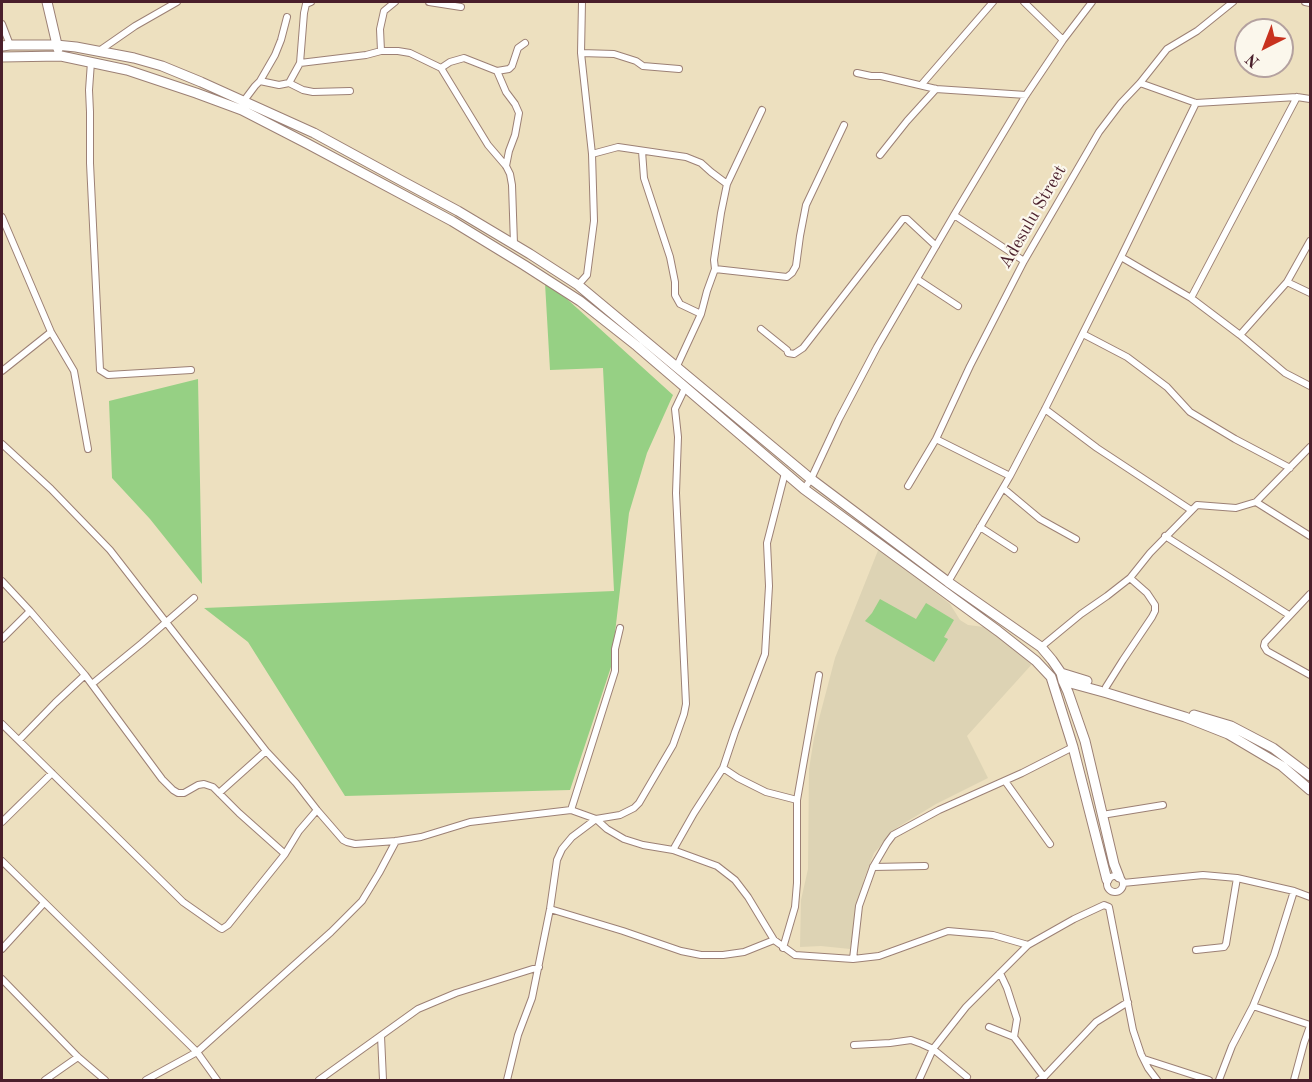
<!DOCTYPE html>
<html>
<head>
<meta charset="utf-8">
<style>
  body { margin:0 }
  #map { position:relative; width:1312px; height:1082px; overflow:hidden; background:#ede0bf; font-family:"Old Standard TT",serif }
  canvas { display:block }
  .frame { position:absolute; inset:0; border:3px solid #4a1f2b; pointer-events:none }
  .north { position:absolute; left:1234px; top:18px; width:60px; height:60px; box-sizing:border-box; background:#fbf7ec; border:2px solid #b4a19f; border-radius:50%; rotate:222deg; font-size:16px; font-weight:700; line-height:24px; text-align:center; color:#4a1f2b }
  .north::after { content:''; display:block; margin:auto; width:21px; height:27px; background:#c8321e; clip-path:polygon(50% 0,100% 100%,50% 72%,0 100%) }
</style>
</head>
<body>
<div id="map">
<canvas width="1312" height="1082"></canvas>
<div class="frame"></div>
<div class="north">N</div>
</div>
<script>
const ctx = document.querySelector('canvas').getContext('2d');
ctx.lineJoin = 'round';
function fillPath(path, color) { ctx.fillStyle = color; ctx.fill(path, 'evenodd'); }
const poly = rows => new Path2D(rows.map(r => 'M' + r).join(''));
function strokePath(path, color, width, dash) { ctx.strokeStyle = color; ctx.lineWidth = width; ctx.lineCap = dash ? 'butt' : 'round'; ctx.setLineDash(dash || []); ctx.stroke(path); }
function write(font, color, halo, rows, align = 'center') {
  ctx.font = font + ' "Old Standard TT",serif'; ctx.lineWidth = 4.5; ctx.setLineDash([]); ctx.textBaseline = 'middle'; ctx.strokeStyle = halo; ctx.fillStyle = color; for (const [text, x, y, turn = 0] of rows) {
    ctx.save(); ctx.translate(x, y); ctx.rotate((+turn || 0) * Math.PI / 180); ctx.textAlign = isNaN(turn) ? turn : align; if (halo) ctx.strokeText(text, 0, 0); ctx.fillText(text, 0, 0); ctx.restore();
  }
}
fillPath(poly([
  [879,548,950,604,960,620,968,625,984,627,1033,663,967,736,988,778,936,804,898,827,874,853,864,879,850,949,821,946,800,947,801,900,808,869,809,769,814,738,835,658]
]), '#ddd3b4');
fillPath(poly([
  [545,283,567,299,673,395,647,453,629,513,611,667,570,790,345,796,248,642,204,608,614,591,603,368,550,370],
  [198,379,202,584,150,519,112,478,109,401],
  [880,599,916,619,926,603,954,620,944,637,948,639,934,662,865,621,872,613]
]), '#96d084');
const street = poly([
  [429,2,461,7],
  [1024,2,1063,40],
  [1305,2,1310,3],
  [2,24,10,45],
  [99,51,135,26,177,2],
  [381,51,380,29,384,11,395,2],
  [581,53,614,54,636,61,643,66,679,69],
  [91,62,89,90,90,112,90,163,100,370,108,375,191,370],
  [300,63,366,55,381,51,398,51,410,53,441,68,488,145,506,166,510,174,512,185,514,244],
  [441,68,450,62,464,58,497,71,506,92,515,104,519,113,515,135,509,151,506,166],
  [497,71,509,69,512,66,518,48,525,43],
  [857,73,871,76,881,76,936,89,1026,95],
  [260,81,275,55,281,40,287,17],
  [289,83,303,90,313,92,350,91],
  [1140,83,1196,103,1297,97,1310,99],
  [922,84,993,2],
  [243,102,255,86,260,81,279,85,289,83,300,63,304,13,306,4,311,2],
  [642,151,644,178,670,257,675,282,675,295,680,304,701,314],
  [592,154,618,147,686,157,701,163,711,172,727,184],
  [880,155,907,121,936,89],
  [954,215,1024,261],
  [2,217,51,332,74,371,88,449],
  [1121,257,1191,298,1240,335,1285,373,1310,386],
  [715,269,787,277,792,273,796,266,800,236,806,205,844,125],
  [917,279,958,306],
  [1287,282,1310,293],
  [578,285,587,275,594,221,592,154,581,53,582,2],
  [1191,298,1297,97],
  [761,329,787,350,788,353,794,354,803,348,903,219,907,219,936,246],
  [1083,334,1127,357,1167,387,1190,412,1235,439,1290,468],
  [1240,335,1287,282,1310,241],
  [676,368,701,314,707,291,715,269,714,260,721,213,727,184,762,110],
  [2,371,51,332],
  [1045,409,1097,448,1191,510],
  [936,439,1010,476],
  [2,444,51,489,110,550,266,751,296,783,317,810,343,840,347,842,355,844,396,841,421,837,470,822,571,810,596,819,607,829,624,839,643,845,673,850,717,866,735,880,748,897,774,940,795,955,853,959,879,956,948,931,993,935,1028,945],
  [908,486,936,439,970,366,1024,261,1099,132,1121,103,1140,83,1167,49,1197,31,1233,2],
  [1003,488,1040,519,1076,539],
  [804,489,811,479,839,419,877,347,954,215,1026,95,1063,40,1092,2],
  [1256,502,1310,536],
  [980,527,1014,549],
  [1165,536,1289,615],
  [2,581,30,611,85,675,162,779,173,790,178,793,184,793,198,785,204,784,213,787,239,813,285,854],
  [948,582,1010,476,1045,409,1121,257,1196,103],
  [1310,594,1265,642,1264,646,1267,651,1310,675],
  [2,639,30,611],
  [1041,647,1081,614,1107,596,1130,578,1150,553,1197,505,1236,508,1256,502,1310,447],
  [92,684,142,643,194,598],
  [1106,687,1123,660,1152,617,1155,611,1155,605,1147,593,1130,578],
  [2,724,183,902,220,928,222,929,228,925,285,854,299,831,317,810],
  [19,740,55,703,85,675],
  [723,768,738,778,766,792,797,800],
  [1005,781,1050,844],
  [219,793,266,751],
  [571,810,615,671,615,649,620,628],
  [1102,815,1163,805],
  [2,822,52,773],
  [673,850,694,813,723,768,735,732,765,654,769,586,767,543,785,473],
  [2,861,197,1052,217,1080],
  [873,867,925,866],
  '1107 884a8 8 0 1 1 16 0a8 8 0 1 1-16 0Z',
  [1123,883,1203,875,1237,878,1294,891,1310,897],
  [550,909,623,931,681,951,701,955,723,955,744,952,774,940],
  [783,948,795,907,797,883,797,800,819,675],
  [2,949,44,903],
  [1196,950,1224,947,1226,944,1237,878],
  [853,959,859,906,873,867,887,843,893,835,939,810,1022,773,1073,747],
  [1000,973,1007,988,1017,1019,1014,1037],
  [2,979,78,1057,105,1080],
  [1253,1006,1310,1025],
  [989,1027,1014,1037,1044,1077],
  [381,1036,383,1080],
  [854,1045,890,1043,911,1040,922,1044,933,1049,967,1077],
  [1144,1059,1209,1080],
  [45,1080,78,1057],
  [146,1080,197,1052,331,932,362,901,379,873,396,841],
  [319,1080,418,1009,456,993,539,967],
  [507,1080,518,1035,532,998,550,909,557,860,562,849,572,837,596,819,620,815,634,808,639,803,673,745,684,714,686,704,676,493,678,437,675,409,685,388],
  [919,1080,933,1049,966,1007,1028,945,1074,919,1104,905,1109,907,1133,1030,1141,1054,1148,1068,1157,1080],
  [1039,1080,1044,1077,1096,1022,1128,1002],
  [1219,1080,1232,1046,1253,1006,1274,955,1294,891],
  [1294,1080,1304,1043,1310,1026]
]);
const secondary = poly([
  [47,2,58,49],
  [2,46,10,45,56,45,76,47,134,58,162,66,201,82,314,133,402,181,458,211,530,254,578,285,811,479,948,582,1041,647,1052,660,1061,673,1063,681,1068,692,1085,741,1114,864,1119,877],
  [2,57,61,56,127,70,196,93,242,110,308,144,452,221,524,265,580,301,637,346,804,489,998,631,1036,661,1051,677,1073,747,1107,880],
  [1061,673,1087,681],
  [1063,681,1107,693,1185,717,1228,734,1282,766,1310,790],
  [1194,715,1231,726,1273,748,1310,776]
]);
strokePath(street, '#9c8075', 8);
strokePath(secondary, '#9c8075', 11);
strokePath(street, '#fff', 6);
strokePath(secondary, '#fff', 9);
write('18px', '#4a1f2b', '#fbf7ec', [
  ["Adesulu Street",1033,217,-60]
]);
</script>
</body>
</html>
